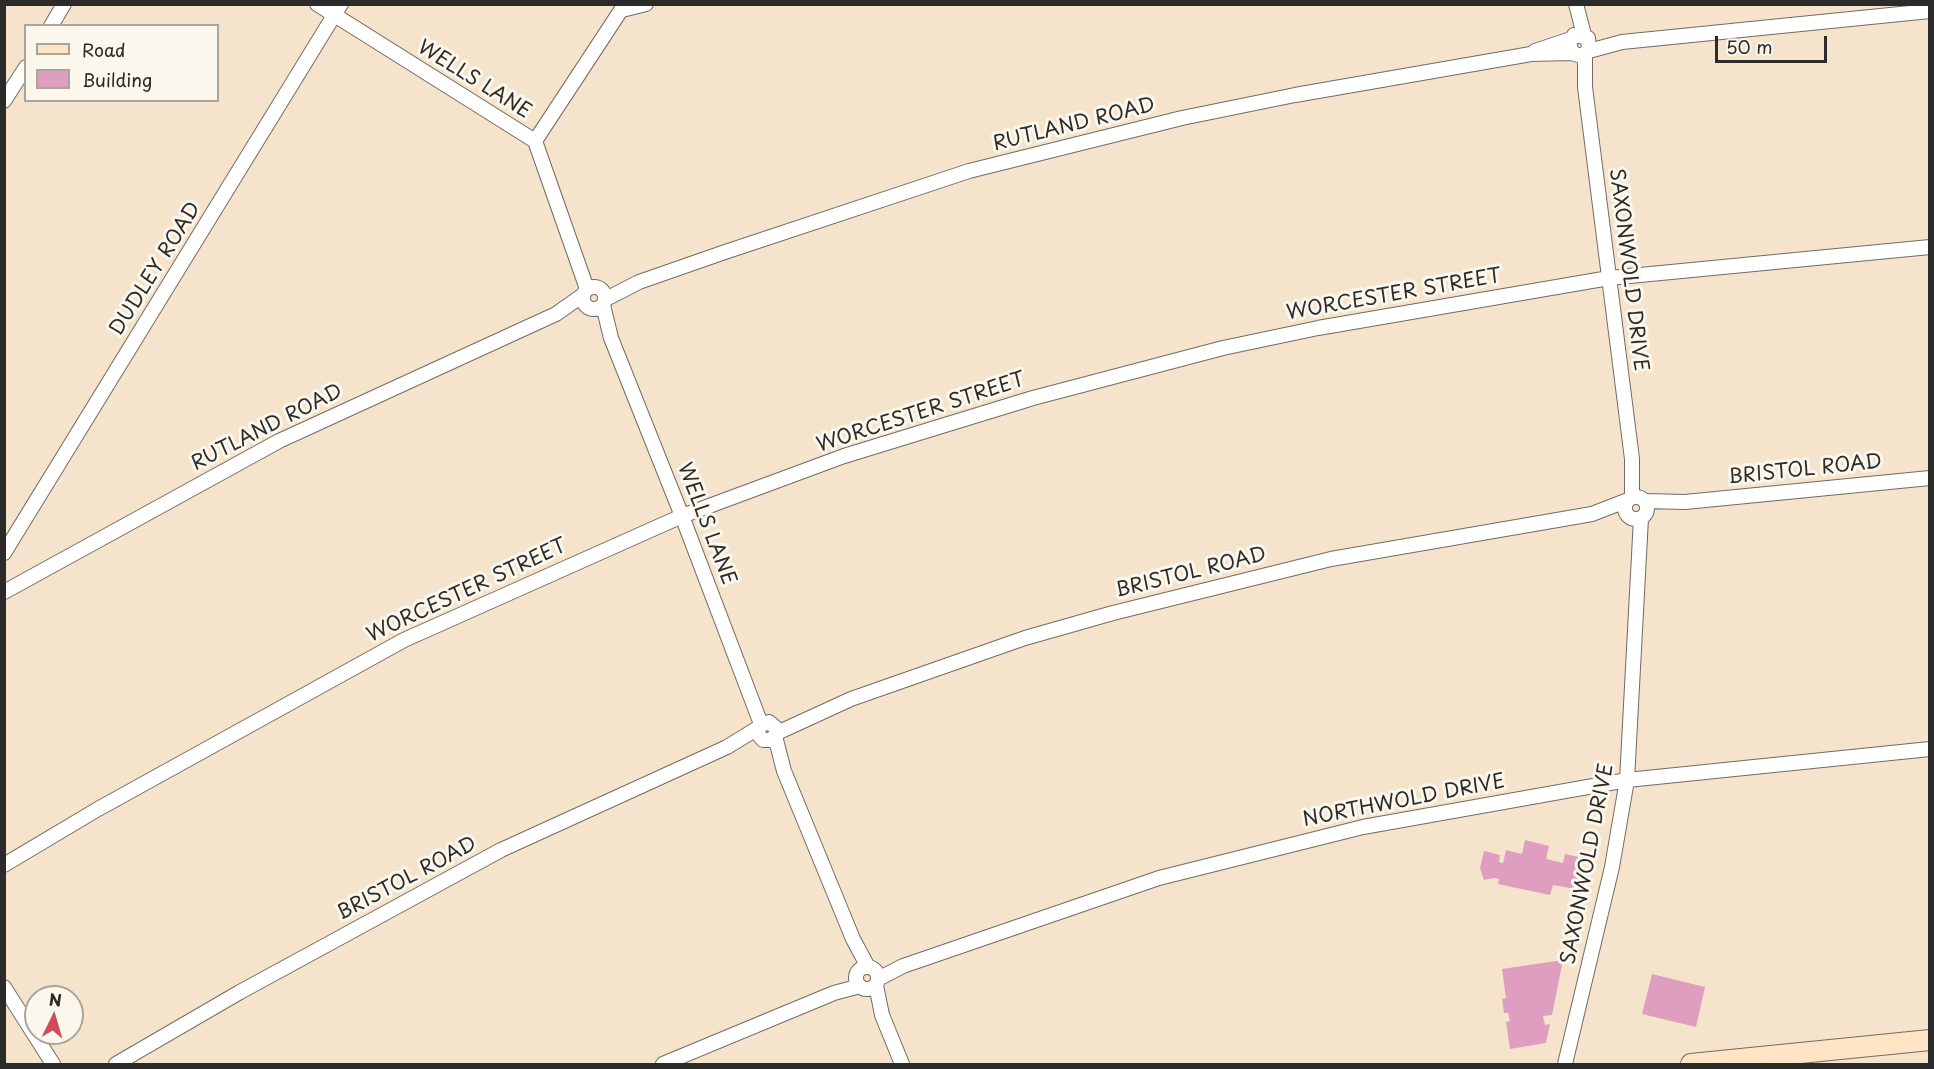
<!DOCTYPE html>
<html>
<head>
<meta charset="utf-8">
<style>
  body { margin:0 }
  #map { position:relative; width:1934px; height:1069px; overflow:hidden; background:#f6e3cc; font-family:"Playpen Sans",sans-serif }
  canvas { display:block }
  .frame { position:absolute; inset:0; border:6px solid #2b2b2b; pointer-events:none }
  .legend { position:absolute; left:24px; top:24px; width:195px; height:78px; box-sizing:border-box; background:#fbf7ec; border:2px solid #a8a59f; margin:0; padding:8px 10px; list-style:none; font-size:18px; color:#2b2b2b }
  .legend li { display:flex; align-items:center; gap:12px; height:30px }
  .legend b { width:30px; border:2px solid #a8a59f }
  .north { position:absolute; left:24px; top:985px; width:60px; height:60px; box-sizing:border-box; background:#fbf7ec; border:2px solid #a8a59f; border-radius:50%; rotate:5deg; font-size:16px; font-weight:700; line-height:24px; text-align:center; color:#2b2b2b }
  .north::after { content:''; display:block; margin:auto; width:21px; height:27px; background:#d1495b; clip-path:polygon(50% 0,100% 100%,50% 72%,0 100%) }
  .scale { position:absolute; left:1715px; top:36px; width:112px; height:27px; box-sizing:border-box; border:3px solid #2b2b2b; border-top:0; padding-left:8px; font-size:18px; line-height:21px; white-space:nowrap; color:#2b2b2b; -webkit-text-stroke:4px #fbf7ec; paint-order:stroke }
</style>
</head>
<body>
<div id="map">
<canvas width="1934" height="1069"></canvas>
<div class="frame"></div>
<ul class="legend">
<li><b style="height:8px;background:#ffe4c6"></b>Road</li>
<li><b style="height:16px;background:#df9ebf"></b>Building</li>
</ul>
<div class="north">N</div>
<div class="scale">50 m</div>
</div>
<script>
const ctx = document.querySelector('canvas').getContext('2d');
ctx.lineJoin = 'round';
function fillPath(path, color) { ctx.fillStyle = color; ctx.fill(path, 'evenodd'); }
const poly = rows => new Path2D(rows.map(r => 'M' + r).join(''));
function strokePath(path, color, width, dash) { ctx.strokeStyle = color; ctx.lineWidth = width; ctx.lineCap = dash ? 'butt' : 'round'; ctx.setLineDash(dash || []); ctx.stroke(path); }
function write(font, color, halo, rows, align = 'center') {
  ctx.font = font + ' "Playpen Sans",sans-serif'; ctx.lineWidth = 6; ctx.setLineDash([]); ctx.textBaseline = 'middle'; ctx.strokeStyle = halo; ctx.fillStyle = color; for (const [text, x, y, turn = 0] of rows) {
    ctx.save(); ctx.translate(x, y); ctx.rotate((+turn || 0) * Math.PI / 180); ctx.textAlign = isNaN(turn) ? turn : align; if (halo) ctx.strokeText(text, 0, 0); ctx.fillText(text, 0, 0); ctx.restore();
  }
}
fillPath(poly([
  [1525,840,1549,846,1546,859,1563,863,1565,854,1583,858,1576,889,1553,885,1550,895,1498,884,1499,879,1494,878,1484,880,1480,868,1484,851,1500,855,1499,862,1503,863,1506,850,1522,854],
  [1563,960,1552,1015,1543,1016,1545,1025,1550,1024,1546,1043,1510,1049,1506,1022,1510,1021,1508,1013,1504,1013,1502,999,1506,998,1502,969],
  [1652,974,1705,987,1696,1027,1642,1014]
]), '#df9ebf');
const minor = poly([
  [317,4,535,141,587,289],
  [1576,4,1584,35],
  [622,10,646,4],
  [51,26,64,4],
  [1535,51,1571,39],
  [1589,51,1622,42,1930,11],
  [1585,55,1585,87,1632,459,1632,497],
  [4,101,26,67],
  [535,141,625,4],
  '583 298a11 11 0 1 1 22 0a11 11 0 1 1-22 0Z',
  [606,299,639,282,725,252,969,171,1182,118,1295,95,1531,54,1572,53,1581,56,1589,51,1588,38,1574,35,1569,43,1572,53],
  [603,305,611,338,682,516,761,724],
  '1625 508a11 11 0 1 1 22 0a11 11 0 1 1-22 0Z',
  [1645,501,1685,502,1930,478],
  [4,553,341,4],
  [4,592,279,441,556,314,583,295],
  [777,733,851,699,1025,638,1113,613,1331,559,1592,514,1628,500],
  [775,736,770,740,763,740,758,734,759,726,769,722,777,729,775,736,784,771,853,939,868,967],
  [4,865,98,809,404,640,682,516,844,456,1033,398,1223,348,1318,328,1609,278,1930,247],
  '856 978a11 11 0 1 1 22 0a11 11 0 1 1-22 0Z',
  [878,979,903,966,1159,878,1363,827,1627,780,1930,749],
  [876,985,882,1015,902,1064],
  [4,987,53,1064],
  [116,1064,240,992,501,850,727,747,758,728],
  [663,1064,834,993,860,986],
  [1565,1064,1612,867,1627,780,1641,518]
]);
const secondary = poly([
  [1691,1064,1930,1040]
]);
strokePath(minor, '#726b63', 16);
strokePath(secondary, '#726b63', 22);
strokePath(minor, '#fff', 14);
strokePath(secondary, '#ffe4c6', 20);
write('20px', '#2b2b2b', '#fbf7ec', [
  ["WELLS LANE",474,80,32],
  ["RUTLAND ROAD",1074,125,-14],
  ["DUDLEY ROAD",156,269,-58],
  ["SAXONWOLD DRIVE",1628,270,83],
  ["WORCESTER STREET",1394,295,-10],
  ["WORCESTER STREET",921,413,-18],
  ["RUTLAND ROAD",267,428,-27],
  ["BRISTOL ROAD",1805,470,-6],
  ["WELLS LANE",706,524,69],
  ["BRISTOL ROAD",1191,573,-14],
  ["WORCESTER STREET",467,591,-25],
  ["NORTHWOLD DRIVE",1404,801,-11],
  ["SAXONWOLD DRIVE",1588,864,-79],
  ["BRISTOL ROAD",407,879,-28]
]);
</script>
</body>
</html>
